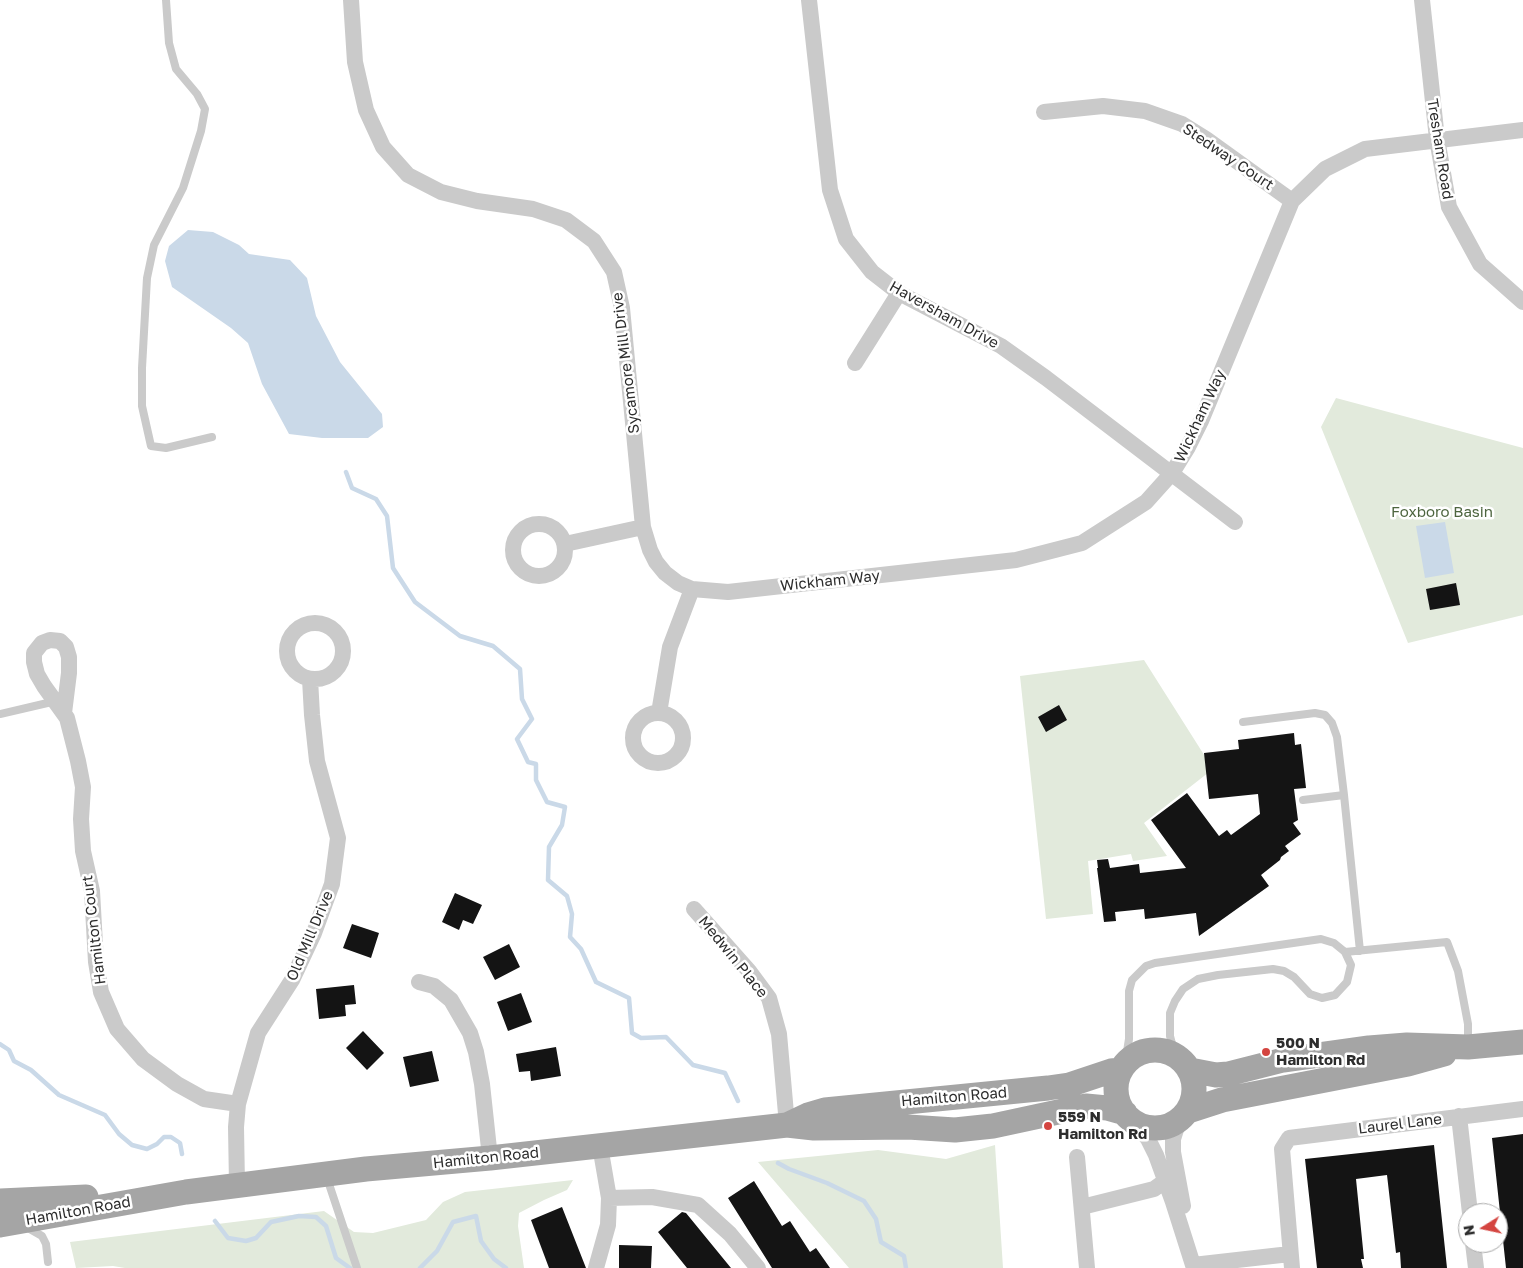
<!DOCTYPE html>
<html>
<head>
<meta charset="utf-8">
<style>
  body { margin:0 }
  #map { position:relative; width:1523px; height:1268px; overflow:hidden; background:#fff; font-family:"Golos Text",sans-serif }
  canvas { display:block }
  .north { position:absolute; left:1458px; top:1203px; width:50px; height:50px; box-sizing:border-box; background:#fff; border:1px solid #ababab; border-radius:50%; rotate:260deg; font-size:14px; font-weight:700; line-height:20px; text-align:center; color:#2d2d2d }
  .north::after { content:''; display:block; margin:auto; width:18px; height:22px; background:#d44540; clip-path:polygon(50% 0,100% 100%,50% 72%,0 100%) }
</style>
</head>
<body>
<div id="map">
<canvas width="1523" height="1268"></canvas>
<div class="north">N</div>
</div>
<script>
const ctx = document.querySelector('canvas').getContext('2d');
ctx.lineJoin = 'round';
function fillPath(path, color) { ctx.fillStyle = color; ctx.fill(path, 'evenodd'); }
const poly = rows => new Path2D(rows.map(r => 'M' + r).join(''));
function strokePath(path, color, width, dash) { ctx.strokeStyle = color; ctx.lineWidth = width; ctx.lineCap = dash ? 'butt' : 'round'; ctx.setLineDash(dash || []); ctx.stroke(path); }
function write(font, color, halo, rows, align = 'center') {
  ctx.font = font + ' "Golos Text",sans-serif'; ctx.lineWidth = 5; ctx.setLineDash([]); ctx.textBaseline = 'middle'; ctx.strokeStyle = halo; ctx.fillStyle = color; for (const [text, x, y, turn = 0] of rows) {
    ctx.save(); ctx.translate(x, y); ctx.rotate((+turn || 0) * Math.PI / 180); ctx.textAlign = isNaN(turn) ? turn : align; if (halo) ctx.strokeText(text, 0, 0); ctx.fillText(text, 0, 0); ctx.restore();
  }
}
fillPath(poly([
  [1336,398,1523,448,1523,615,1408,643,1321,427],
  [1144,660,1213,769,1144,823,1167,856,1133,861,1131,854,1088,861,1093,914,1046,919,1020,676],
  [995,1145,1003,1268,849,1268,758,1162,878,1150,946,1159],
  [573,1180,567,1190,544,1200,519,1213,518,1226,524,1268,125,1268,113,1266,76,1268,70,1242,324,1211,354,1232,373,1233,426,1220,443,1202,465,1192]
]), '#e2eadc');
fillPath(poly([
  [188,230,213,232,239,245,249,254,290,260,307,278,316,316,340,362,382,414,383,427,368,438,322,438,289,434,262,384,248,343,231,328,172,287,165,261,169,246],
  [1445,522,1454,573,1425,578,1416,526]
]), '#cad9e8');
strokePath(poly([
  [346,472,352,488,376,499,387,516,393,568,415,602,460,636,493,646,520,669,522,699,532,719,517,739,528,762,536,764,536,780,547,802,565,807,562,825,549,847,548,880,567,896,572,914,570,937,581,949,596,982,629,998,632,1033,641,1038,666,1037,693,1065,725,1073,738,1101],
  [0,1044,9,1050,14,1061,31,1070,59,1095,105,1115,119,1134,132,1145,147,1149,157,1144,164,1137,171,1137,180,1143,182,1154],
  [778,1163,789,1169,827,1183,864,1201,876,1219,881,1242,904,1256,906,1268],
  [215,1221,228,1238,246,1241,256,1238,271,1222,299,1216,316,1217,326,1226,336,1258,350,1268],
  [420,1268,437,1251,453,1222,476,1216,481,1241,494,1259,506,1268]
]), '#cad9e8', 4.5);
fillPath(poly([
  [1456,583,1460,605,1430,610,1426,589],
  [1059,705,1067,720,1046,732,1038,717],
  [1294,733,1295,745,1301,744,1306,788,1294,789,1298,820,1293,823,1301,834,1285,846,1289,851,1281,857,1280,860,1261,875,1269,886,1199,936,1196,913,1145,919,1144,909,1115,912,1116,921,1104,922,1097,868,1098,868,1097,860,1108,859,1110,868,1139,864,1140,873,1186,868,1151,820,1187,793,1219,836,1227,830,1231,835,1260,814,1258,794,1209,799,1204,753,1239,749,1238,740],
  [455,893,482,905,473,924,463,920,459,930,442,922],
  [352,924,379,933,371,958,343,948],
  [509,944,520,967,495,980,483,957],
  [354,985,356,1004,345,1005,346,1016,319,1019,316,989],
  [521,993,532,1022,508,1031,497,1002],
  [363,1031,384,1053,367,1070,346,1048],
  [556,1047,561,1076,531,1081,530,1071,519,1072,516,1054],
  [432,1051,439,1081,410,1087,403,1057],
  [1523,1134,1523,1268,1506,1268,1492,1138],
  [1434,1145,1447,1268,1401,1268,1400,1252,1396,1253,1387,1175,1356,1179,1364,1259,1361,1259,1363,1268,1317,1268,1305,1159],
  [754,1181,782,1226,790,1221,810,1252,816,1248,830,1268,772,1268,728,1198],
  [562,1207,586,1268,549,1268,531,1220],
  [682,1212,686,1213,731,1268,687,1268,658,1232],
  [619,1245,652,1246,651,1268,619,1268]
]), '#141414');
strokePath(poly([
  [166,0,169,43,176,69,197,94,205,109,201,131,183,188,154,245,147,278,142,368,142,406,151,446,166,448,212,437],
  [0,714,56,701],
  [1243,722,1315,713,1325,715,1332,723,1337,737,1344,795,1360,951],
  [1303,800,1344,795],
  [1345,952,1447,942,1458,971,1468,1024,1468,1044],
  [1125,1064,1129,1039,1129,991,1132,980,1146,966,1155,963,1321,939,1334,943,1345,952,1351,965,1347,982,1335,995,1322,998,1310,994,1294,977,1284,971,1273,969,1218,975,1198,979,1183,989,1175,1001,1170,1013,1170,1036,1175,1055],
  [327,1178,357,1268],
  [28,1228,42,1236,46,1244,48,1262]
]), '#cacaca', 8);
strokePath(poly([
  [351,0,355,62,366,110,383,147,408,175,441,192,477,201,533,209,566,220,594,241,614,272,622,308,643,527,650,550,656,562,665,573,678,583,692,589,728,592,1016,560,1082,543,1146,502,1172,473,1188,447,1201,421,1292,201,1325,169,1365,149,1523,130],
  [809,0,830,190,846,239,872,272,899,293,1001,346,1046,378,1235,522],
  [1422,0,1437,139,1449,207,1480,264,1523,302],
  [1044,112,1103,106,1145,111,1182,124,1206,139,1292,201],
  [855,363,899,293],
  '513 550a26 26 0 1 1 52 0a26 26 0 1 1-52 0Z',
  [565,544,643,527],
  '287 651a28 28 0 1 1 56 0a28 28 0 1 1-56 0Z',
  [64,713,69,673,69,657,66,647,60,641,50,640,42,643,34,653,34,662,37,674,44,686,67,718,78,761,83,787,81,819,83,851,92,891,96,962,101,992,117,1029,143,1059,177,1084,204,1099,238,1104],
  [659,713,670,647,692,589],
  '633 738a25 25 0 1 1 50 0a25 25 0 1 1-50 0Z',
  [694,909,749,971,769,998,779,1034,787,1125],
  [419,982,434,986,451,1000,470,1033,476,1052,482,1084,490,1158],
  [1459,1116,1470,1213],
  [1179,1120,1173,1139,1173,1152,1183,1206],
  [1136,1123,1148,1139,1156,1155,1173,1202,1193,1265],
  [1077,1157,1087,1268],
  [237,1185,236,1127,238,1104,258,1033,292,980,314,933,332,884,338,838,317,761,312,715,310,679],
  [609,1198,652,1197,698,1205,730,1234,758,1268],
  [1082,1207,1154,1189,1165,1181],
  [1473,1243,1476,1268],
  [1193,1265,1290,1254],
  [596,1268,608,1225,609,1198,600,1146],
  [1292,1268,1282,1149,1289,1138,1523,1109]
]), '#cacaca', 16);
strokePath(poly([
  '1116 1089a39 39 0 1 1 78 0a39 39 0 1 1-78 0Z',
  [1190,1070,1216,1075,1228,1074,1283,1060,1369,1048,1407,1045,1468,1047,1523,1042],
  [1188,1111,1222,1100,1408,1064,1444,1054],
  [789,1124,808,1115,825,1110,1048,1088,1069,1085,1111,1071,1121,1070],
  [0,1201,86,1197],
  [0,1225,186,1192,366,1169,490,1158,787,1125,814,1128,908,1127,955,1130,993,1126,1086,1106,1107,1108,1125,1113]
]), '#a5a5a5', 25);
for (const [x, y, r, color] of [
  [1266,1052,5,"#d44540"],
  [1048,1126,5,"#d44540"]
]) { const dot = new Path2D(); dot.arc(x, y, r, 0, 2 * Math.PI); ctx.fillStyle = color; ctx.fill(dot); strokePath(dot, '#fff', 2); }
write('15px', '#2d2d2d', '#fff', [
  ["Tresham Road",1440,149,81],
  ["Stedway Court",1228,157,34],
  ["Haversham Drive",944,315,29],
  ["Sycamore Mill Drive",626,363,-97],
  ["Wickham Way",1200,416,-65],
  ["Wickham Way",830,581,-6],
  ["Hamilton Court",94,930,-97],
  ["Old Mill Drive",310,936,-67],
  ["Medwin Place",733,957,51],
  ["Hamilton Road",954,1097,-5],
  ["Laurel Lane",1400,1124,-7],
  ["Hamilton Road",486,1158,-6],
  ["Hamilton Road",78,1211,-10]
]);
write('15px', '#4d653f', '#fff', [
  ["Foxboro Basin",1442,512]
]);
write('bold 15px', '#2d2d2d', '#fff', [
  ["500 N",1276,1043],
  ["Hamilton Rd",1276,1060],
  ["559 N",1058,1117],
  ["Hamilton Rd",1058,1134]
], 'left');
</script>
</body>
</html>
